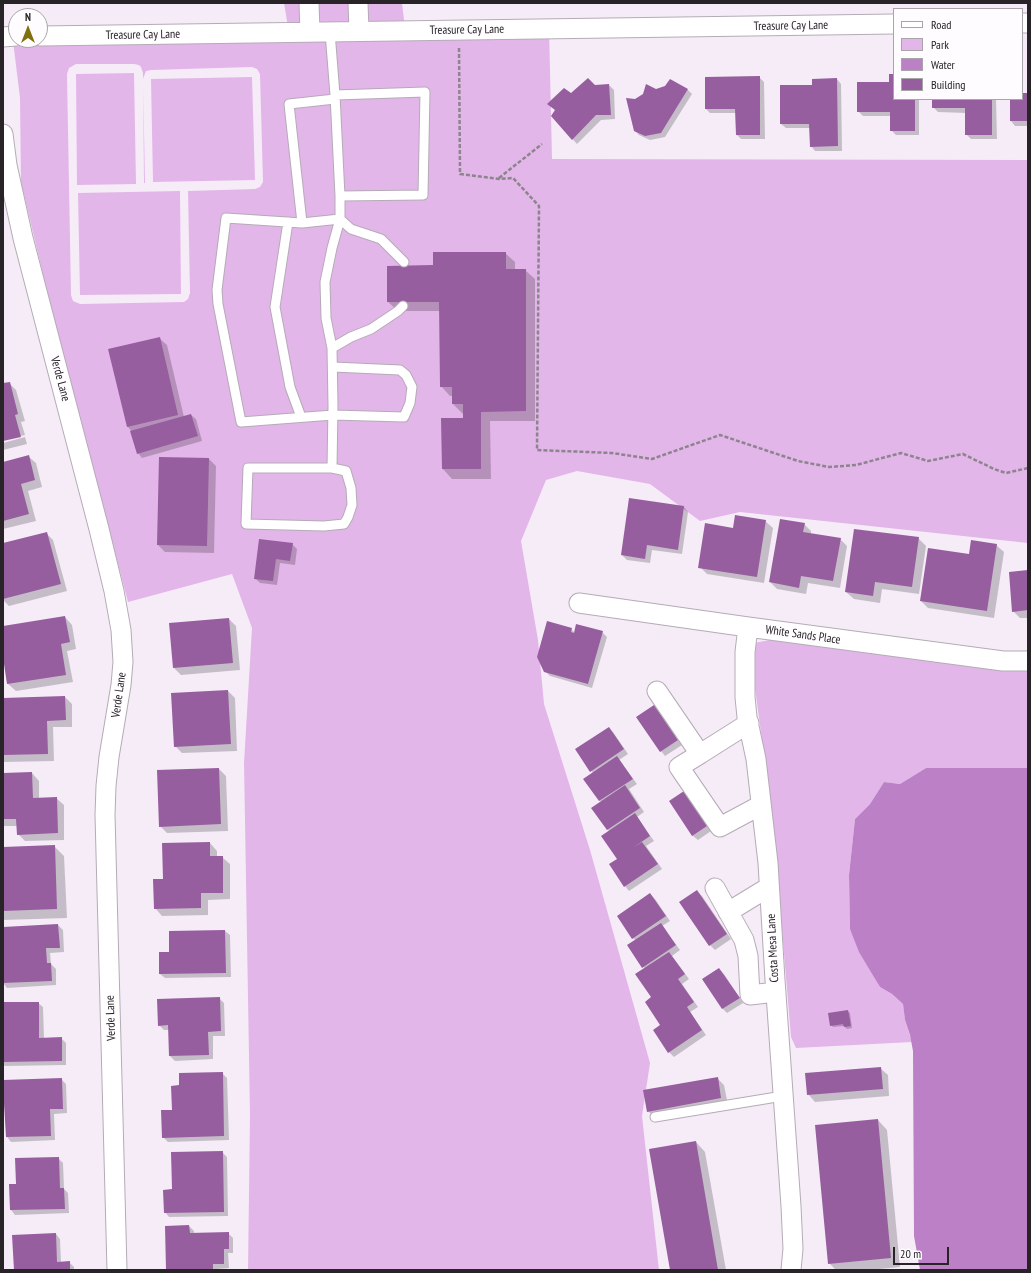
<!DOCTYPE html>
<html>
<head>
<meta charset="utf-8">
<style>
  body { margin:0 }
  #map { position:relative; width:1031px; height:1273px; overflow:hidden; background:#f6ecf8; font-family:"PT Sans Narrow",sans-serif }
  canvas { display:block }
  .frame { position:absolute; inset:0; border:4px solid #272327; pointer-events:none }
  .legend { position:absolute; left:893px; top:8px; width:130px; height:92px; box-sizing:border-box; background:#fefcff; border:1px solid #a8a5a9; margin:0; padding:5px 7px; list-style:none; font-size:12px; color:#272327 }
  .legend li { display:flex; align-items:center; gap:8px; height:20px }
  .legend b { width:20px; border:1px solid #a8a5a9 }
  .north { position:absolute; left:8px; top:8px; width:40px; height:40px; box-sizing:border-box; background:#fefcff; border:1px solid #a8a5a9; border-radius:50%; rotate:0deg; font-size:11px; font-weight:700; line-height:16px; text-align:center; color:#272327 }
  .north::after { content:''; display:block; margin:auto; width:14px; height:18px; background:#7f6f0d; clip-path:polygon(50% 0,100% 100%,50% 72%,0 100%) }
  .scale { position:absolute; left:893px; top:1247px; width:56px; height:18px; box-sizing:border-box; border:2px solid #272327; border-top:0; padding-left:5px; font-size:12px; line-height:14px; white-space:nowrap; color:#272327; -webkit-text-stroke:3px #fefcff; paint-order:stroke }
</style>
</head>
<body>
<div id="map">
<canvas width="1031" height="1273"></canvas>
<div class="frame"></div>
<ul class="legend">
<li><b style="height:5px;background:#fff"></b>Road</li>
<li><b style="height:11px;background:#e3b6e9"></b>Park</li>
<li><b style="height:11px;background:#bb80c5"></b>Water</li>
<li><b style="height:11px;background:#965d9f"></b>Building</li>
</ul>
<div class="north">N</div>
<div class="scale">20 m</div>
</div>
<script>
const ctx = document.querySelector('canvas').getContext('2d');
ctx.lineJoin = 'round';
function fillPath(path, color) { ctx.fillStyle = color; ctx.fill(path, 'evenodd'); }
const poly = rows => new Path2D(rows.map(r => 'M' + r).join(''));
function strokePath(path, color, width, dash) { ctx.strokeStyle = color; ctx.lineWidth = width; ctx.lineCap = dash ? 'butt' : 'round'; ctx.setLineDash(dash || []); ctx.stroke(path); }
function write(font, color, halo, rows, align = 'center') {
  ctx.font = font + ' "PT Sans Narrow",sans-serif'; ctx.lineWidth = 3; ctx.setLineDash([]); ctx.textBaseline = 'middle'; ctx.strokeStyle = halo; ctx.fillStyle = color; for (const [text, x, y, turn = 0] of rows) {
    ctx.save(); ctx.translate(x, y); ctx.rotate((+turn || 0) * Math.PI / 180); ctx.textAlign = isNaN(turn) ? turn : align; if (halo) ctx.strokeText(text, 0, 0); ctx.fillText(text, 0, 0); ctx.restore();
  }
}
fillPath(poly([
  [284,3,402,3,405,28,549,27,552,159,1028,160,1028,543,740,512,700,521,650,484,577,471,546,480,521,541,538,640,544,704,590,850,650,1063,642,1116,659,1270,248,1270,250,1115,244,763,252,628,232,574,128,602,45,283,21,182,20,98,13,41,289,33],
  [76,64,134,64,139,65,141,67,143,73,144,183,145,183,143,79,146,71,151,70,252,67,257,69,260,74,263,182,260,187,255,189,188,191,190,293,188,299,184,302,80,304,73,301,71,295,67,74,69,68],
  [134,73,136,184,77,185,76,74],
  [252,77,255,180,153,182,151,79],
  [180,191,181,294,80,295,78,193],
  [780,638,937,654,1028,654,1028,768,926,768,900,784,884,782,870,804,855,819,849,875,850,929,880,987,892,994,903,1004,905,1020,912,1042,796,1048,791,1037,773,821,749,644]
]), '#e3b6e9');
fillPath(poly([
  [926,768,1028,768,1028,1270,920,1270,914,1236,913,1051,910,1035,905,1020,903,1004,892,994,880,987,859,952,850,929,849,875,855,819,870,804,884,782,900,784]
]), '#bb80c5');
fillPath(poly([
  [894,75,894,99,919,99,919,135,896,135,891,130,891,116,863,116,858,111,890,83],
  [759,77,764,82,765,139,741,139,737,135,736,113,710,113,706,109],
  [837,79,841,84,842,151,815,151,811,146,810,128,786,128,781,124,813,86],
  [609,85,614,90,615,119,601,120,577,144,552,116,556,110,549,104,595,86],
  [656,90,688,90,692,94,665,137,650,140,639,135,634,130,635,100],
  [1022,94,1028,94,1028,126,1015,126,1011,121,1011,99,1022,99],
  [933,99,996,99,997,139,971,139,966,134,966,113,938,112,933,107],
  [505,253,515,262,515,270,525,270,535,279,535,421,490,421,491,479,452,479,443,469,464,419,464,414,463,414,453,404,453,396,450,396,441,386,440,311,398,311,388,302,434,266],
  [159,338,167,345,184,417,191,415,196,419,202,441,142,458,138,453,132,432,128,427,110,349],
  [9,383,16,390,25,421,21,422,25,435,3,440,3,384],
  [25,437,27,444,3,450,3,443],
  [28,456,36,463,42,487,28,491,36,521,3,529,3,463],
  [209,459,216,466,214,553,165,552,158,545],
  [684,507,688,512,682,554,652,550,650,563,627,560,622,555],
  [765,521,773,528,764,583,707,574,700,567],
  [804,524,811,531,811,534,840,539,847,546,840,588,808,583,806,594,777,589,770,582],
  [46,533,53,540,67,591,9,606,3,600,3,544],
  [918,538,926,546,919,594,882,589,880,603,854,599,846,592],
  [260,540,292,544,297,549,295,565,280,563,277,585,260,583,255,578],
  [996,545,1004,552,994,618,928,608,921,601,970,555],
  [1028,571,1028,618,1020,618,1013,611],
  [65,617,72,625,76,649,67,651,73,682,16,691,8,684,3,651,3,627],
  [229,619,236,626,240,670,181,675,174,668],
  [571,629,575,633,602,632,607,637,592,688,550,676,545,671],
  [228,691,235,698,237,751,182,753,175,746],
  [65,697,72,704,72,727,53,727,54,761,3,762,3,699],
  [654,706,659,711,682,745,665,756,661,751],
  [608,728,613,732,628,754,619,760,637,784,629,789,644,812,637,817,654,841,646,846,662,869,629,891,625,886,609,831,593,808,601,802,585,779,593,773,576,750],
  [219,769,226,776,228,831,167,833,160,826,158,771],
  [32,773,39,781,39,798,56,798,64,805,64,840,25,841,18,834,18,826,3,826,3,774],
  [670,801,714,829,698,840,693,836],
  [210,843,217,851,217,857,222,857,230,864,230,899,208,900,208,915,162,916,155,908,164,880],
  [54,846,64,856,67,918,3,920,3,848],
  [697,892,702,896,731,939,715,950,710,945,681,903],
  [650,894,655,899,670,921,662,926,680,950,672,956,689,979,682,984,698,1007,690,1012,706,1035,674,1057,669,1052,645,969,628,946,636,941,633,938],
  [58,925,63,930,64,952,50,953,51,964,56,969,56,985,7,988,3,983,3,928],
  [225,931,230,935,231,977,165,978,160,974,171,953],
  [719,969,724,974,743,1003,727,1013,723,1009,703,980],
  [219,998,224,1003,225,1036,213,1036,213,1059,175,1061,170,1056,169,1030,164,1030,159,1025],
  [3,1003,38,1003,43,1007,44,1038,61,1038,66,1043,66,1065,5,1066,3,1064],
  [848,1011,850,1013,852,1028,847,1029,844,1026,833,1027,831,1025],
  [880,1068,888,1075,889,1096,815,1102,808,1094],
  [222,1073,227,1078,229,1140,168,1142,163,1137,173,1111,180,1086],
  [717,1078,724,1085,728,1105,655,1118,648,1111],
  [61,1079,66,1084,67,1113,54,1114,55,1140,11,1142,7,1137,6,1107,3,1107,3,1081],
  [878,1120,887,1130,900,1267,869,1270,836,1270,829,1263],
  [696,1142,705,1152,726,1270,671,1270],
  [222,1152,227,1157,228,1216,169,1217,165,1212],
  [58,1158,63,1163,64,1189,68,1193,69,1213,15,1215,11,1210,17,1185],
  [189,1226,194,1231,194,1234,228,1233,233,1238,233,1253,228,1253,229,1268,217,1269,217,1270,167,1270],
  [56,1234,60,1239,61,1263,69,1262,74,1267,74,1270,15,1270]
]), '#0003');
fillPath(poly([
  [889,74,894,74,894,99,915,99,915,131,890,131,890,112,857,112,857,82,889,82],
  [760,76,760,135,736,135,735,109,705,109,705,77],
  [588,78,595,85,609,84,611,115,596,115,572,140,551,116,555,110,547,104,564,88,571,93],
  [837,78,838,146,810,147,809,124,780,124,780,85,812,85,812,79],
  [670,79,688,89,661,133,645,136,634,131,626,98,635,99,643,94,646,84,656,89,665,86],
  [1022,93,1028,93,1028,121,1010,121,1010,99,1022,99],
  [932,99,992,99,992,135,965,135,965,108,932,108],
  [433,252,506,252,506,269,526,269,526,411,481,412,481,469,442,469,441,418,463,418,463,404,452,404,452,387,440,387,439,302,387,302,387,266,433,265],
  [160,337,178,415,127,427,108,349],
  [10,382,18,414,15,415,21,437,3,441,3,383],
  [191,414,198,436,137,454,130,431],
  [29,455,35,480,21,484,29,514,3,521,3,462],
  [159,457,209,458,207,546,157,545],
  [629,498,684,506,678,550,647,545,645,559,621,555],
  [735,515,766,520,757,577,698,568,705,523,733,528],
  [780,519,805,523,803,532,841,538,833,581,801,576,799,588,769,582],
  [854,529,919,537,912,587,875,582,873,596,845,592],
  [47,532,61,584,3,599,3,543],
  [259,539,293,543,290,561,276,559,273,581,254,579],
  [971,540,997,544,987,611,920,601,928,548,969,554],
  [1028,570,1028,610,1012,612,1009,572],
  [65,616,70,642,61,644,66,675,7,684,3,657,3,626],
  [229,618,233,663,173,668,169,623],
  [547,621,572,628,571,632,574,633,576,624,603,631,588,684,544,672,537,657],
  [228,690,231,744,174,747,171,693],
  [65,696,66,720,47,721,48,754,3,755,3,698],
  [654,705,678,740,660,752,636,717],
  [609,727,624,749,590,772,575,749],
  [617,756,633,779,599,801,583,779],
  [219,768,221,824,159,827,157,770],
  [32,772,33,798,57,797,58,833,17,835,16,819,3,819,3,773],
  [625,785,640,808,607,830,591,808],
  [687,789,710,824,692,836,669,801],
  [635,813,650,836,634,847,642,842,658,864,624,887,609,864,617,859,601,836],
  [210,842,210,856,223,856,223,893,201,893,201,908,154,909,153,879,163,879,162,843],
  [55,845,57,909,3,911,3,847],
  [697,890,727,934,709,946,679,902],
  [650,893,666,916,632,939,617,916],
  [661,923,676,945,642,968,627,945],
  [58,924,60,948,46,948,47,963,51,963,52,981,3,983,3,927],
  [225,930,226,973,159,974,159,952,169,952,169,931],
  [669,952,685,974,678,979,694,1002,687,1007,702,1030,668,1053,653,1030,660,1025,645,1002,651,997,635,974],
  [719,968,740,998,722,1009,702,979],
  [220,997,221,1031,208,1032,209,1055,169,1056,168,1025,158,1026,157,999],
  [3,1002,39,1002,39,1038,62,1037,62,1061,3,1062],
  [848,1010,851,1026,844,1027,843,1024,830,1026,828,1013],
  [881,1067,883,1089,807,1095,805,1073],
  [223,1072,224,1136,162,1138,161,1110,172,1110,171,1086,179,1085,179,1073],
  [718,1077,721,1098,647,1112,643,1090],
  [62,1078,63,1109,50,1109,51,1136,6,1137,4,1103,3,1103,3,1080],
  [878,1119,891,1258,828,1264,815,1125],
  [696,1141,718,1270,670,1270,649,1149],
  [223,1151,224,1212,164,1213,163,1190,172,1189,171,1152],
  [59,1157,60,1188,64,1188,65,1209,10,1210,9,1184,16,1184,15,1158],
  [189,1225,190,1233,229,1232,229,1249,224,1249,224,1264,213,1264,213,1270,166,1270,165,1226],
  [56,1233,57,1262,70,1261,70,1270,14,1270,12,1235]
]), '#965d9f');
const lane = poly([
  [330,32,335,95,425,92,423,195,340,196,340,219,351,229,381,239,404,262],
  [335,95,340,196],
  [288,222,275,307,290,387,301,417],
  [302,223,340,219,332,248,325,282,326,318,332,348],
  [333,367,400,370,406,375,412,387,410,403,404,417,333,415,241,422,218,304,217,290,226,218,302,223,289,104,335,99],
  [332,468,248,468,246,524,324,526,344,524,348,517,352,505,351,488,346,471,332,468,333,406,332,348,351,337,371,329,398,311,403,306],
  [655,1117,783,1096]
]);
const street = poly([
  [309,3,310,32],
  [358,3,359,31],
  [1022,23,1028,23],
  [40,36,894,24],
  [3,37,16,36],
  [3,134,7,165,23,238,99,529,114,591,121,630,123,662,121,685,109,757,106,786,105,815,117,1270],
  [579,603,748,627,1003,661,1028,661],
  [748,627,745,652,745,697,747,717,756,759,768,863,775,980,791,1206,793,1249,791,1270],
  [657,691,700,754,679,767,720,827,761,805],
  [700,754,749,723],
  [715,888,744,940,748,956,750,995,776,992],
  [728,912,769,887]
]);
strokePath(lane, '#b5abb7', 11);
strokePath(street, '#b5abb7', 21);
strokePath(poly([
  [459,48,460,174,499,179,513,178,539,206,537,450,612,453,652,459,720,435,798,461,829,467,856,465,901,453,928,461,963,454,994,469,1006,473,1028,468],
  [499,178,542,144]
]), '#8c858d', 2.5, [4, 2]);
strokePath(lane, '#fff', 9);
strokePath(street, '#fff', 19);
write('12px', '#272327', '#fefcff', [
  ["Treasure Cay Lane",791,26,-1],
  ["Treasure Cay Lane",467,30,-1],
  ["Treasure Cay Lane",143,35,-1],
  ["Verde Lane",60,379,75],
  ["White Sands Place",803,635,8],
  ["Verde Lane",119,695,-82],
  ["Costa Mesa Lane",773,948,-93],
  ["Verde Lane",111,1018,-92]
]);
</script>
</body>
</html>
